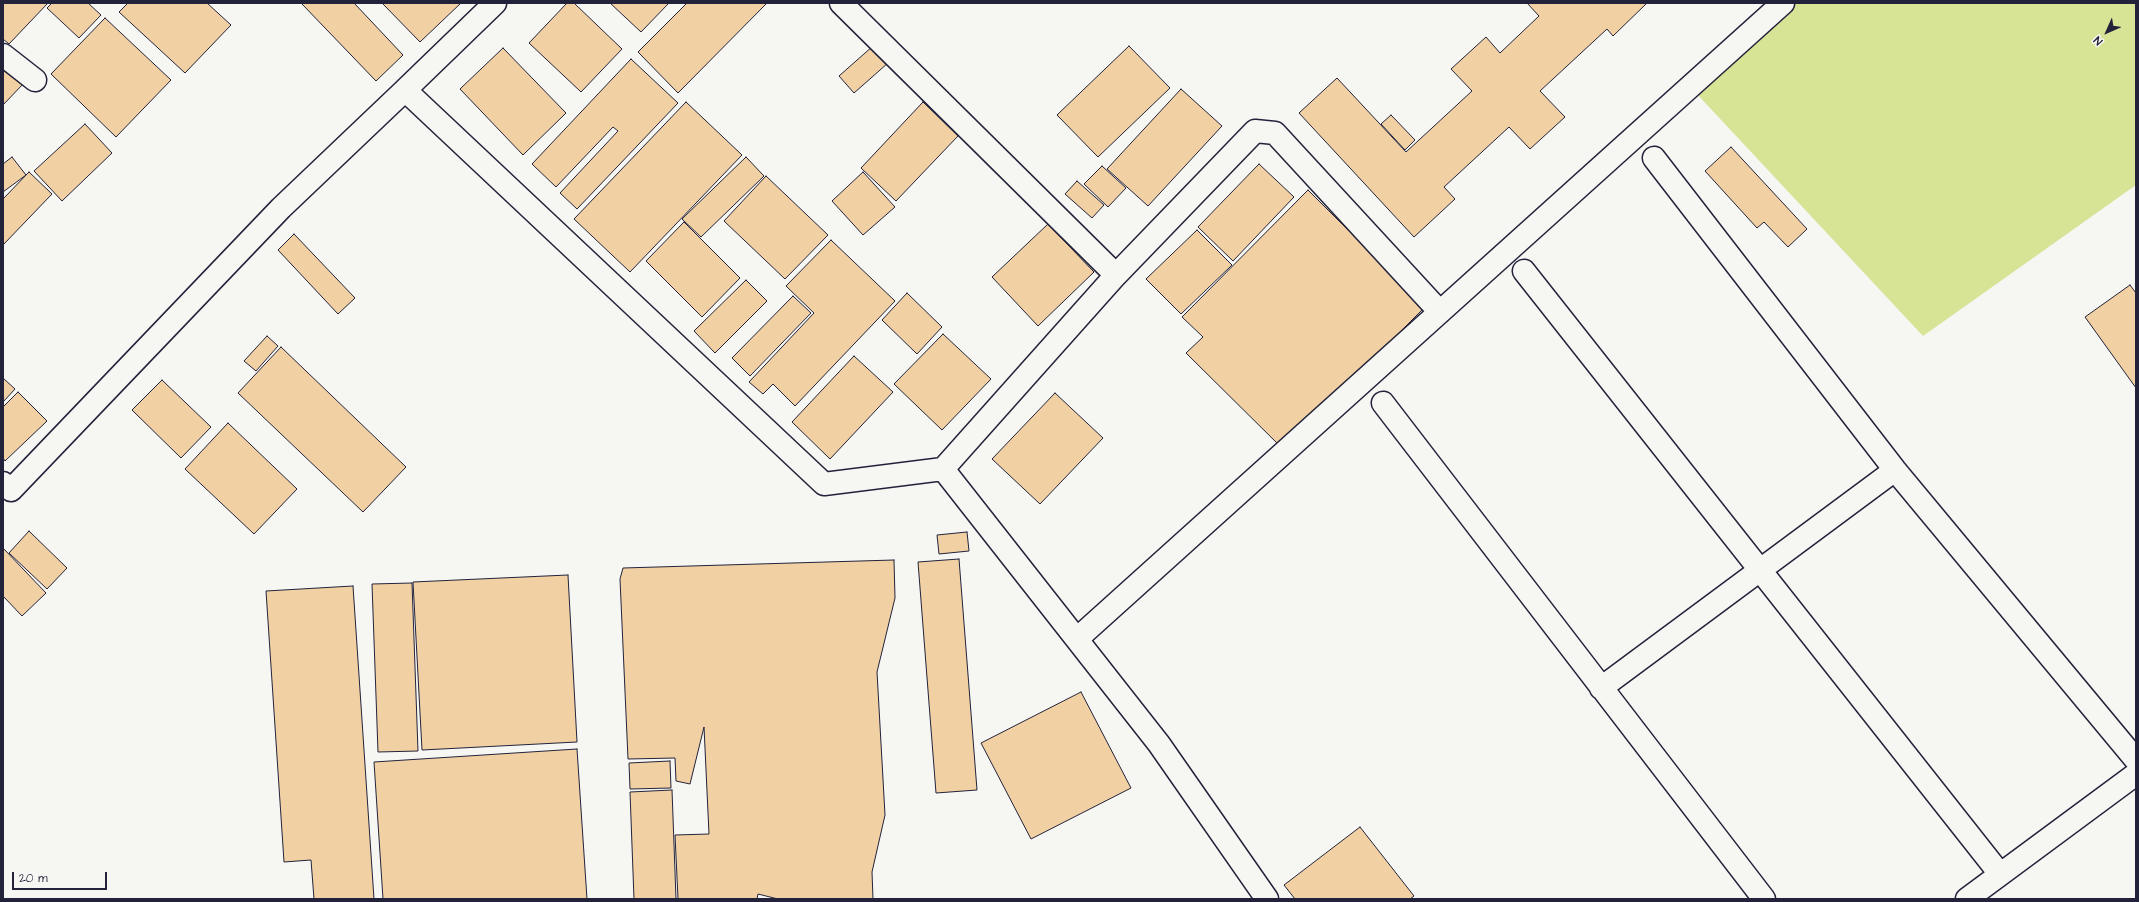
<!DOCTYPE html>
<html>
<head>
<meta charset="utf-8">
<style>
  body { margin:0 }
  #map { position:relative; width:2139px; height:902px; overflow:hidden; background:#f6f6f2; font-family:"Architects Daughter",sans-serif }
  canvas { display:block }
  .frame { position:absolute; inset:0; border:4px solid #22223b; pointer-events:none }
  .north { position:absolute; left:2087px; top:12px; width:40px; height:40px; -webkit-text-stroke:3px #f6f6f2; paint-order:stroke; rotate:225deg; font-size:11px; font-weight:700; line-height:16px; text-align:center; color:#22223b }
  .north::after { content:''; display:block; margin:auto; width:14px; height:18px; background:#22223b; clip-path:polygon(50% 0,100% 100%,50% 72%,0 100%) }
  .scale { position:absolute; left:12px; top:872px; width:95px; height:18px; box-sizing:border-box; border:2px solid #22223b; border-top:0; padding-left:5px; font-size:12px; line-height:14px; white-space:nowrap; color:#22223b; -webkit-text-stroke:3px #f6f6f2; paint-order:stroke }
</style>
</head>
<body>
<div id="map">
<canvas width="2139" height="902"></canvas>
<div class="frame"></div>
<div class="north">N</div>
<div class="scale">20 m</div>
</div>
<script>
const ctx = document.querySelector('canvas').getContext('2d');
ctx.lineJoin = 'round';
function fillPath(path, color) { ctx.fillStyle = color; ctx.fill(path, 'evenodd'); }
const poly = rows => new Path2D(rows.map(r => 'M' + r).join(''));
function strokePath(path, color, width, dash) { ctx.strokeStyle = color; ctx.lineWidth = width; ctx.lineCap = dash ? 'butt' : 'round'; ctx.setLineDash(dash || []); ctx.stroke(path); }
fillPath(poly([
  [1795,3,2136,3,2136,185,1923,336,1696,93]
]), '#d7e395');
const building = poly([
  [3,3,48,3,9,44,3,39,3,3],
  [52,3,88,3,101,15,79,38,47,8,52,3],
  [128,3,207,3,231,25,185,73,119,12,128,3],
  [301,3,354,3,403,55,376,81,301,3],
  [382,3,461,3,420,42,382,3],
  [567,3,574,3,622,49,581,92,529,43,567,3],
  [610,3,669,3,641,32,610,3],
  [687,3,767,3,678,93,638,52,687,3],
  [1527,3,1647,3,1613,36,1607,29,1540,91,1565,117,1530,149,1509,127,1444,187,1455,199,1414,237,1299,113,1337,78,1406,152,1472,91,1451,69,1486,37,1500,53,1539,16,1527,3],
  [105,18,171,80,116,137,51,74,105,18],
  [873,46,888,63,854,93,839,76,873,46],
  [1129,46,1170,88,1098,157,1057,115,1129,46],
  [503,48,566,113,523,155,460,89,503,48],
  [631,59,678,103,577,209,560,193,618,131,613,127,556,187,532,164,631,59],
  [3,63,24,83,3,105,3,63],
  [1181,89,1222,126,1148,206,1107,169,1181,89],
  [686,102,742,155,630,272,574,219,686,102],
  [923,102,958,136,896,201,861,168,923,102],
  [1391,115,1415,140,1405,150,1381,124,1391,115],
  [85,124,112,153,62,201,34,171,85,124],
  [1731,147,1807,229,1788,247,1764,222,1757,228,1705,171,1731,147],
  [12,157,26,175,3,192,3,164,12,157],
  [746,157,764,176,701,237,682,219,746,157],
  [1259,164,1294,197,1233,261,1198,227,1259,164],
  [1102,166,1126,188,1108,207,1084,184,1102,166],
  [29,172,52,194,3,245,3,199,29,172],
  [863,172,895,207,863,235,832,201,863,172],
  [766,176,828,235,785,279,724,221,766,176],
  [1077,181,1104,205,1092,218,1065,194,1077,181],
  [1308,190,1425,307,1283,449,1186,353,1203,337,1182,317,1308,190],
  [684,222,740,278,702,317,646,261,684,222],
  [1048,224,1094,272,1038,326,992,277,1048,224],
  [1197,230,1232,265,1181,314,1146,279,1197,230],
  [294,234,355,298,338,314,278,250,294,234],
  [831,240,895,301,795,406,773,384,763,394,749,382,814,313,786,286,831,240],
  [746,280,767,301,715,353,694,331,746,280],
  [2130,285,2136,293,2136,388,2085,317,2130,285],
  [907,293,942,327,917,354,882,320,907,293],
  [793,296,811,313,750,376,732,358,793,296],
  [943,334,991,379,942,430,894,384,943,334],
  [267,336,278,346,256,371,244,361,267,336],
  [281,347,406,467,363,512,238,393,281,347],
  [854,356,893,392,830,459,792,422,854,356],
  [3,378,15,389,3,402,3,378],
  [162,380,211,427,181,458,132,410,162,380],
  [18,392,47,421,5,461,3,458,3,407,18,392],
  [1055,393,1103,438,1040,504,992,459,1055,393],
  [228,423,297,489,254,534,185,469,228,423],
  [29,531,67,568,47,589,9,553,29,531],
  [967,532,969,551,939,554,937,535,967,532],
  [3,548,46,593,22,616,3,596,3,548],
  [959,559,977,790,936,793,918,562,959,559],
  [894,560,895,598,877,672,885,815,872,872,873,899,778,899,758,894,757,899,678,899,675,835,709,834,704,727,690,784,676,781,675,758,628,759,620,579,623,568,894,560],
  [568,575,577,742,422,750,413,582,568,575],
  [412,583,418,751,378,752,372,584,412,583],
  [353,586,374,899,314,899,311,860,284,862,266,591,353,586],
  [1081,692,1131,788,1031,839,981,743,1081,692],
  [577,749,587,899,383,899,374,762,577,749],
  [670,761,671,788,630,789,629,763,670,761],
  [672,790,676,899,634,899,630,792,672,790],
  [1360,827,1414,896,1410,899,1295,899,1284,885,1360,827]
]);
fillPath(building, '#f1d1a3');
strokePath(building, '#22223b', 1);
const minor = poly([
  [841,3,1116,275,943,469],
  [3,55,35,80],
  [405,90,495,3],
  [1654,158,1895,470,2136,760],
  [1524,271,2000,874],
  [1116,275,1255,131,1275,133,1440,312],
  [1383,403,1764,899],
  [3,483,11,490,281,208,405,90,824,484,943,469,1159,744,1267,899],
  [1078,638,1783,3],
  [1601,688,1895,470],
  [1967,899,2136,774]
]);
strokePath(minor, '#22223b', 25);
strokePath(minor, '#f6f6f2', 22);
</script>
</body>
</html>
